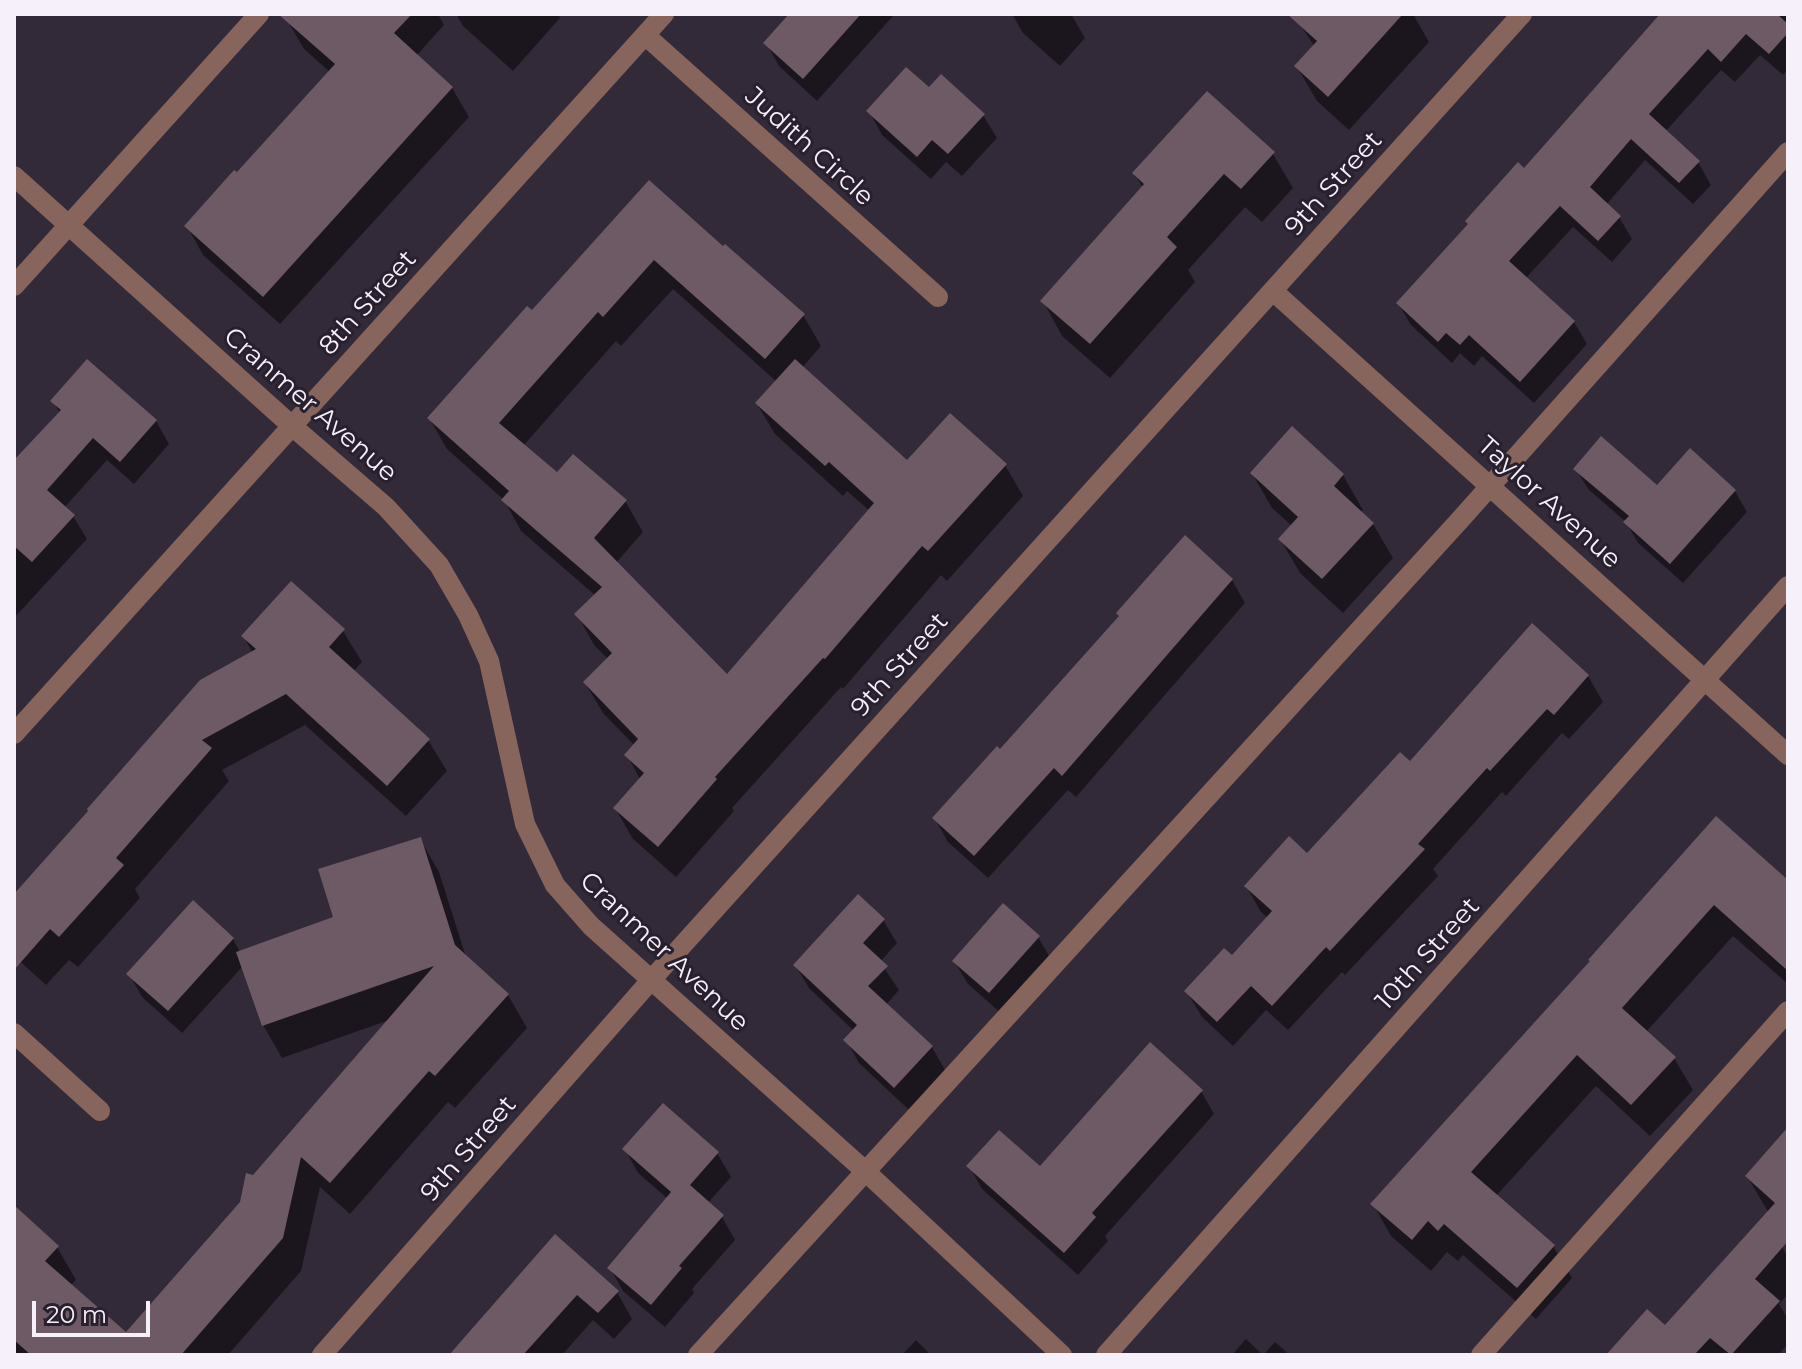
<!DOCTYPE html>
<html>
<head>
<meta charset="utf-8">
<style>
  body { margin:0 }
  #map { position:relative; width:1802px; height:1369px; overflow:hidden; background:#332a39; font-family:Montserrat,sans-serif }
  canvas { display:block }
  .frame { position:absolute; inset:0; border:16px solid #f6f0fb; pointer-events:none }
  .scale { position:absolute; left:32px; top:1301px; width:118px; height:36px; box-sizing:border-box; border:4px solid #f6f0fb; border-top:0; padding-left:10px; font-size:24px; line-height:28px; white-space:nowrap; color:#f6f0fb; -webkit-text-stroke:6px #29202f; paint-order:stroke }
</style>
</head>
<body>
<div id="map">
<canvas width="1802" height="1369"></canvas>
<div class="frame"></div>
<div class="scale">20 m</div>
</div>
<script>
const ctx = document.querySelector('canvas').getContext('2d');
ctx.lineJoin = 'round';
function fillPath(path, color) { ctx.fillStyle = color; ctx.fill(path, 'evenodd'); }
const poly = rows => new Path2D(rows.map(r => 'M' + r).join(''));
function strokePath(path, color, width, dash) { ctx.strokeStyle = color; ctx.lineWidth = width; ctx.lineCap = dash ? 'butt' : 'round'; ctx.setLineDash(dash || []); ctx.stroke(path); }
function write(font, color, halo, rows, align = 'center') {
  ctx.font = font + ' Montserrat,sans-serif'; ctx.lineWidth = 6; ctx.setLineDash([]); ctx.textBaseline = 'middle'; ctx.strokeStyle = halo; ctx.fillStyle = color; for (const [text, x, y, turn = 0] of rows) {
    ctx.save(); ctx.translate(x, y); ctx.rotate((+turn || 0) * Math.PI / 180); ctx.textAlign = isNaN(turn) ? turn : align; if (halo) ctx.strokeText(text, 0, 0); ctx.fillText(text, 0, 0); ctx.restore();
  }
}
fillPath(poly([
  [292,14,438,14,444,25,416,56,452,88,469,117,280,324,203,255,187,226,237,175,330,72,304,49,287,20],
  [456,14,558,14,560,18,513,71,463,26],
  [792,14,892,14,893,16,817,101,779,66,766,43],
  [1012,14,1071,14,1085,38,1060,66,1023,33],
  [1293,14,1413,14,1429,42,1349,130,1317,101,1297,67,1315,47],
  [1666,14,1788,14,1788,69,1783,75,1760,55,1735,82,1721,70,1665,132,1698,162,1711,185,1693,204,1645,160,1606,205,1619,217,1632,239,1612,262,1573,227,1525,279,1574,322,1587,344,1534,403,1482,356,1474,366,1460,353,1452,363,1411,325,1398,303,1524,171],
  [929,90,983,115,997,138,962,176,946,162,931,179,882,135,869,111],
  [1273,154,1293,188,1262,222,1245,207,1188,270,1195,282,1110,378,1062,336,1043,301,1143,188,1134,173],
  [649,182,803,315,821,346,802,368,907,463,1005,465,1023,496,947,581,941,575,843,689,841,687,732,808,734,811,676,877,633,839,615,808,640,779,627,755,635,746,603,713,585,683,609,660,594,645,577,614,596,596,521,531,504,500,447,449,429,418,532,313],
  [673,289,777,382,757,404,775,434,843,496,847,491,870,511,727,677,616,563,643,532,625,501,557,475,523,446,616,341,621,346],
  [53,401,156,421,169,444,134,484,107,460,64,508,73,516,87,539,14,618,14,465,60,413],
  [1690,451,1735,491,1747,512,1683,583,1638,543,1626,522,1588,489,1576,469,1657,488],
  [1252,473,1343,475,1363,510,1360,513,1373,524,1393,558,1343,613,1300,573,1280,539,1292,526,1272,508],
  [1232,580,1245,603,1076,797,1068,790,988,878,948,842,935,819,1000,751,1120,618],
  [343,631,362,662,353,672,428,740,447,771,406,816,305,725,222,770,229,781,135,889,140,898,78,967,69,960,46,985,14,956,14,897,253,653,243,636],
  [1588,676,1603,702,1569,739,1562,733,1506,796,1502,792,1433,869,1438,876,1345,975,1342,972,1288,1030,1266,1010,1233,1046,1202,1017,1187,992,1232,958,1268,918,1261,912,1246,886,1307,855,1410,764],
  [1716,819,1788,882,1788,984,1733,936,1646,1032,1674,1058,1693,1090,1650,1136,1596,1086,1496,1196,1553,1246,1572,1278,1536,1319,1463,1255,1458,1261,1447,1252,1431,1271,1391,1236,1373,1204,1592,962],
  [420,839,439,872,466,957,508,995,527,1028,455,1108,448,1102,350,1214,320,1187,301,1271,228,1355,15,1355,14,1208,57,1247,76,1280,70,1286,126,1335,242,1203,254,1177,389,1020,282,1058,263,1025,243,966,182,1033,142,997,129,974,233,939,240,952,336,918],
  [883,920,897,943,880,962,899,990,886,1005,932,1047,945,1070,909,1110,859,1063,846,1040,854,1031,809,988,795,965],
  [1038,937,1052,961,1003,1015,968,984,954,961],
  [1201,1091,1214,1114,1105,1236,1108,1241,1078,1275,982,1189,969,1166,1040,1169],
  [1788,1130,1788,1228,1767,1210,1747,1176],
  [625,1149,717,1153,731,1177,707,1204,722,1217,735,1240,692,1289,694,1293,665,1327,623,1291,610,1268,668,1199,638,1173],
  [555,1237,617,1292,632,1319,614,1339,593,1320,562,1355,451,1355],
  [1782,1247,1788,1257,1788,1294,1779,1304,1788,1319,1788,1344,1778,1355,1608,1355,1665,1328],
  [1246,1339,1263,1355,1275,1342,1290,1355,1232,1355],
  [916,1340,931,1355,902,1355]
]), '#0007');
fillPath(poly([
  [278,14,412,14,394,33,453,87,263,297,184,226,234,170,237,172,335,64],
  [789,14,861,14,803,79,763,43],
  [1287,14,1403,14,1328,97,1294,66,1317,41],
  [1660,14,1777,14,1788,24,1788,33,1769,54,1746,34,1721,62,1708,49,1649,114,1700,161,1679,183,1631,139,1590,187,1621,216,1598,241,1560,206,1509,261,1575,321,1520,382,1469,335,1460,345,1446,333,1438,342,1396,303,1468,224,1465,221,1518,162,1524,168],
  [906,67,929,87,941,74,985,114,948,154,932,140,917,157,866,111],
  [1207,91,1275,152,1241,189,1224,174,1167,237,1177,247,1090,344,1040,301,1144,184,1132,173],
  [649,180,723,246,725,244,805,314,765,359,654,260,603,317,598,312,499,423,557,472,573,454,627,500,594,538,727,674,874,503,829,462,825,466,755,403,795,359,907,460,950,413,1007,464,928,551,922,546,825,659,823,658,715,777,717,779,658,847,613,808,644,773,624,755,638,739,583,682,612,653,574,614,602,587,501,500,509,491,427,418,527,306,532,310],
  [87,359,157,420,120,462,93,438,47,490,75,515,32,562,14,546,14,460,61,410,50,401],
  [1292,426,1344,474,1334,486,1374,523,1322,579,1278,539,1298,517,1250,473],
  [1601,436,1657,485,1690,448,1736,490,1670,564,1623,522,1629,516,1573,469],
  [1185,535,1233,579,1062,776,1054,768,974,856,932,818,997,746,1000,749,1119,616,1116,613],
  [291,581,345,629,329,647,430,739,387,786,286,694,202,740,212,748,116,858,124,865,59,937,50,929,14,970,14,894,88,811,87,809,200,680,256,649,241,636],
  [1532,623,1589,675,1554,715,1547,709,1490,771,1487,768,1418,844,1425,849,1330,951,1326,947,1272,1006,1251,986,1217,1022,1184,991,1224,948,1232,955,1272,911,1244,886,1289,836,1307,853,1400,752,1410,761],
  [1716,816,1788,880,1788,971,1714,905,1622,1008,1676,1057,1631,1105,1577,1055,1471,1172,1555,1245,1517,1288,1444,1224,1438,1231,1428,1221,1412,1240,1370,1204,1590,961,1588,960],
  [421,837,455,945,509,994,435,1076,429,1071,330,1183,301,1157,283,1238,181,1355,31,1355,14,1340,14,1205,59,1246,45,1261,126,1332,240,1202,246,1173,253,1175,434,966,262,1026,236,952,333,917,318,869],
  [858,894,885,919,863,943,888,966,868,986,933,1046,894,1088,843,1040,857,1025,793,965],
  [193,900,234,938,168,1011,126,974],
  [1003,903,1040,936,989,993,952,961],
  [1150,1042,1203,1090,1092,1213,1096,1217,1064,1253,966,1166,999,1130,1040,1166],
  [663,1103,719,1152,690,1185,724,1215,679,1266,682,1268,651,1305,607,1268,671,1192,622,1149],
  [1788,1127,1788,1241,1755,1279,1780,1301,1731,1355,1710,1338,1696,1353,1698,1355,1606,1355,1647,1309,1665,1325,1775,1203,1745,1176],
  [555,1234,619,1291,598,1313,577,1295,523,1355,449,1355]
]), '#6e5a65');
strokePath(poly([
  [645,35,938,297],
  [14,176,292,426,386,507,439,565,468,615,489,661,525,824,555,885,591,926,864,1170,1062,1355],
  [14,286,259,14],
  [1273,291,1788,755],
  [14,734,664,14],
  [14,1033,100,1111],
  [322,1355,652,979,1522,14],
  [698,1355,1459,521,1788,152],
  [1106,1355,1788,586],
  [1481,1355,1788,1011]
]), '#87645c', 20);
write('26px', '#f6f0fb', '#29202f', [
  ["Judith Circle",809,147,42],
  ["9th Street",1334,184,-48],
  ["8th Street",368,303,-48],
  ["Cranmer Avenue",310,405,41],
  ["Taylor Avenue",1549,503,42],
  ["9th Street",900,665,-48],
  ["Cranmer Avenue",664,952,43],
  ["10th Street",1428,954,-48],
  ["9th Street",469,1149,-49]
]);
</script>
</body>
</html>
